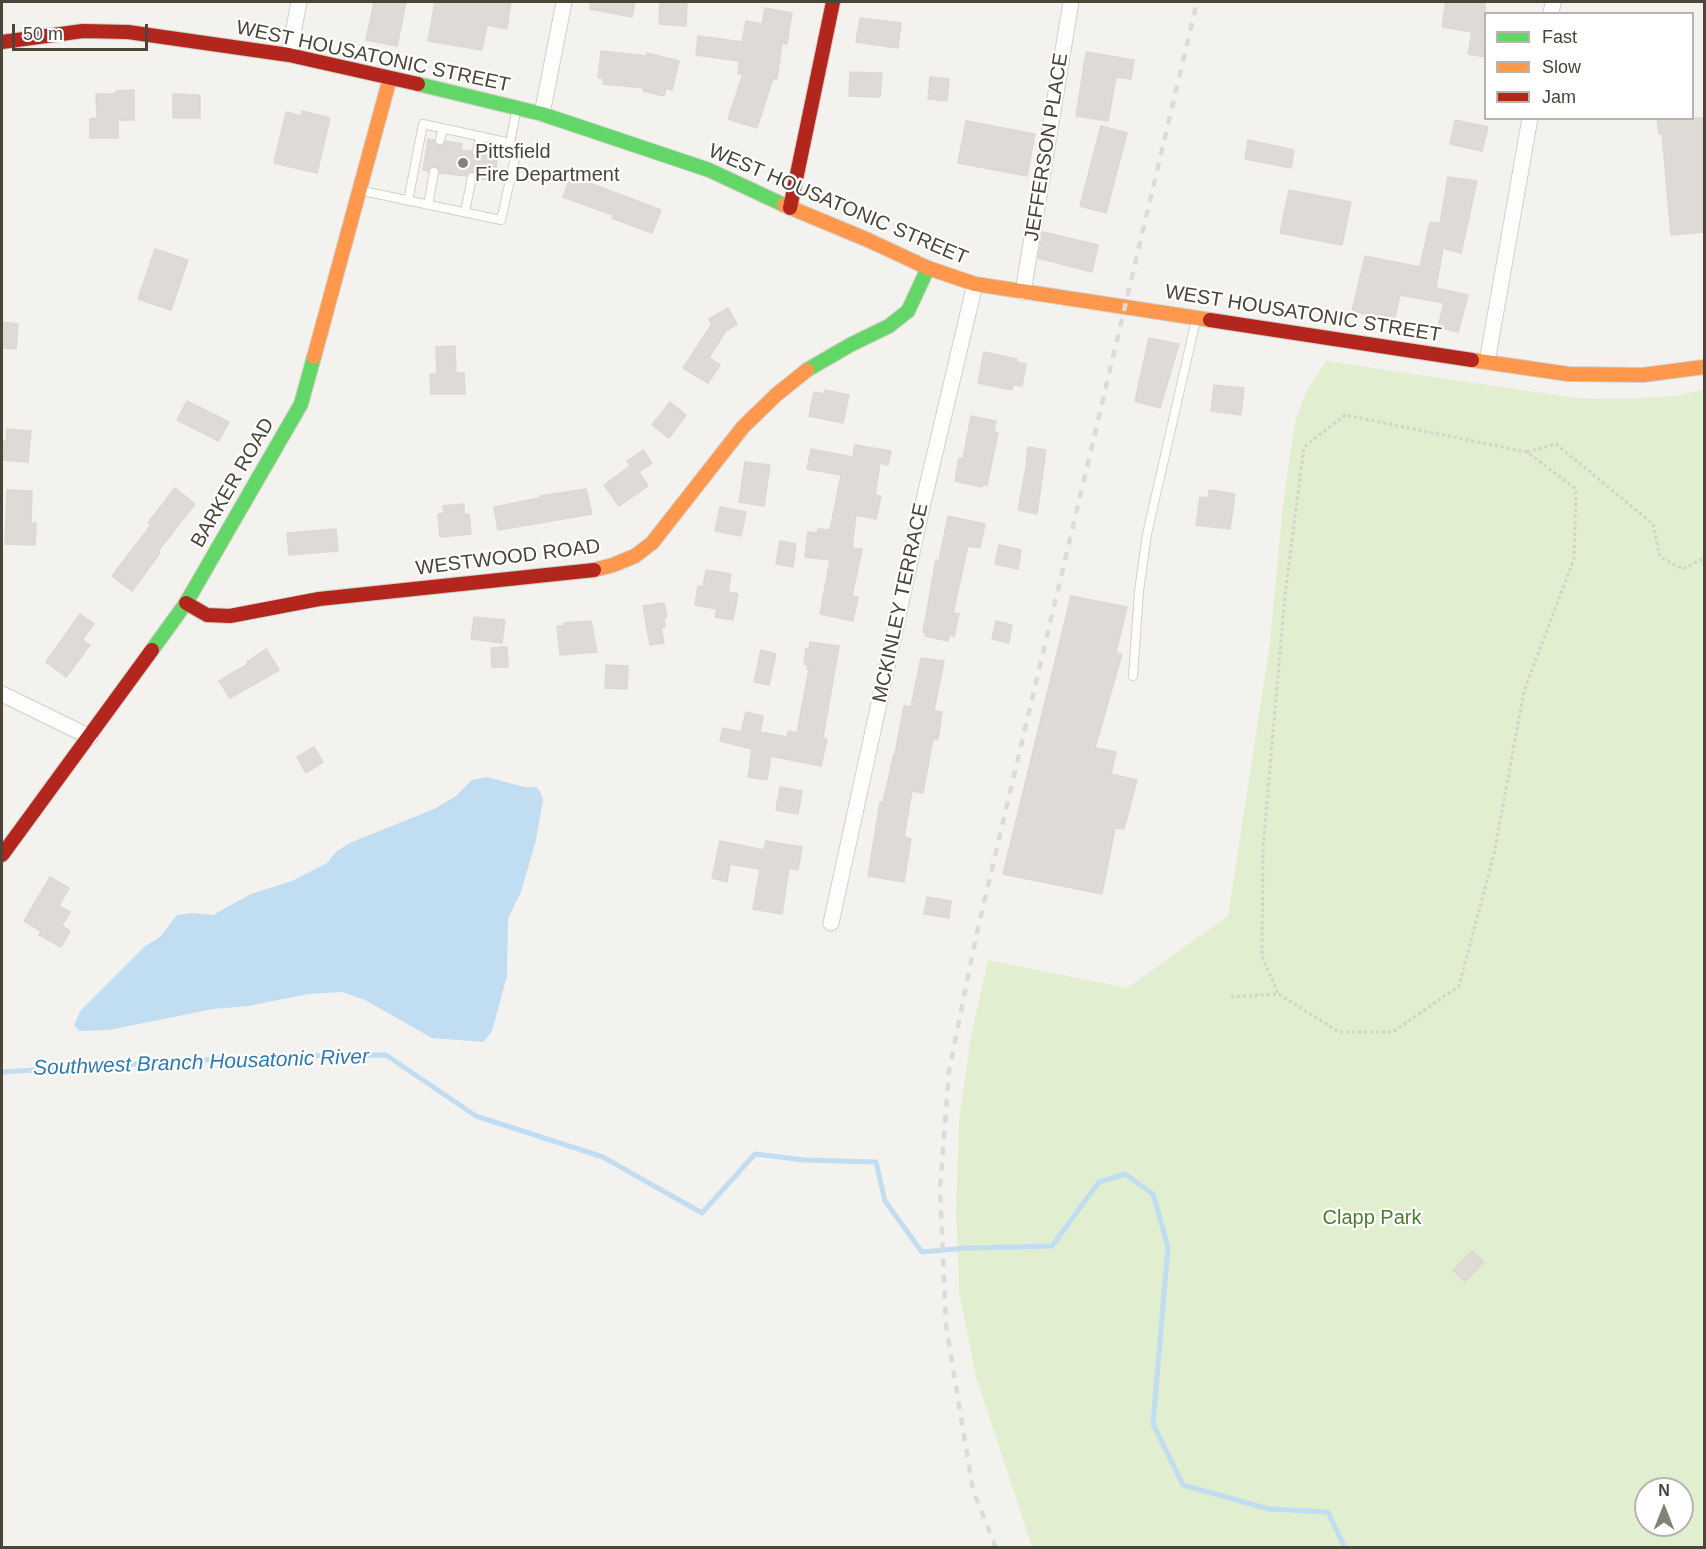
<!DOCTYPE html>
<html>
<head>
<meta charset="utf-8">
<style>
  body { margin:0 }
  #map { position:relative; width:1706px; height:1549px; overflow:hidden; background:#f4f2ee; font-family:Helvetica,sans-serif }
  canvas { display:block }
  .frame { position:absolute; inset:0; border:3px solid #4b4439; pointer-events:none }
  .legend { position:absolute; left:1484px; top:12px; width:210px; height:108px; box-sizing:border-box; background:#fff; border:2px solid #b7b4b0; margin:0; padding:8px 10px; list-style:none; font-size:18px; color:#4b4439 }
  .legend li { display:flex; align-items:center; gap:12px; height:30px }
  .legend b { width:30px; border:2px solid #b7b4b0 }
  .north { position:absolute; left:1634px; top:1477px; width:60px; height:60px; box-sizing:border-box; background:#fff; border:2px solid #b7b4b0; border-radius:50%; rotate:0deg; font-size:16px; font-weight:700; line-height:24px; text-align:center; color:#4b4439 }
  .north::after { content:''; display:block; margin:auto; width:21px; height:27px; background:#868178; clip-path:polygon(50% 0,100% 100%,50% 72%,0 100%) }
  .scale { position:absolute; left:12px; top:24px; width:136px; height:27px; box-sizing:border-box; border:3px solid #4b4439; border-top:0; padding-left:8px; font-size:18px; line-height:21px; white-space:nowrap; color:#4b4439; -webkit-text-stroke:4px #fff; paint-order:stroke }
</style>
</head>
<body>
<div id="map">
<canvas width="1706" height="1549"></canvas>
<div class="frame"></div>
<ul class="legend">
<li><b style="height:8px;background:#63d668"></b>Fast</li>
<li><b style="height:8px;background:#ff974d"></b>Slow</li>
<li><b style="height:8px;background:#b3261e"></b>Jam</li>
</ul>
<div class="north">N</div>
<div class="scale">50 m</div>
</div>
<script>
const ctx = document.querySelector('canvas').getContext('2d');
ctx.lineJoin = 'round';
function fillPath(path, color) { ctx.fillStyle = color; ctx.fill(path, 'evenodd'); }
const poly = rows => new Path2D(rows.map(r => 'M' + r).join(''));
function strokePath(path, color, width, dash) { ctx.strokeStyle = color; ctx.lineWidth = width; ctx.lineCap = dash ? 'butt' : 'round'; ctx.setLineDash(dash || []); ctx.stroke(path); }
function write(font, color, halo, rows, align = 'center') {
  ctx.font = font + ' Helvetica,sans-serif'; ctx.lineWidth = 4.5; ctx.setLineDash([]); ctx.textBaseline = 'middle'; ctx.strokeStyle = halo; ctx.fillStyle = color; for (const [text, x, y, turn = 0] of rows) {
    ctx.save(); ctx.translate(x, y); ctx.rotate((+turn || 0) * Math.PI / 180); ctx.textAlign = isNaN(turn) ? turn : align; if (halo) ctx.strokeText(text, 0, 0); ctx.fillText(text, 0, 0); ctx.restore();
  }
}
fillPath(poly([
  [1326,361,1576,398,1627,399,1674,396,1704,390,1704,1547,1032,1547,976,1377,959,1292,956,1209,959,1121,971,1036,988,960,1127,988,1228,916,1270,643,1283,504,1295,422,1306,392],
  [1646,1489,1682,1489,1682,1525,1646,1525]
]), '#e1eecf');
fillPath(poly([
  [487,777,524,787,536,787,540,791,543,800,536,840,521,892,508,918,507,976,492,1031,484,1042,432,1038,365,1000,342,992,308,994,248,1006,213,1009,109,1030,79,1031,74,1025,81,1010,144,947,160,937,177,915,192,913,213,915,251,894,292,881,327,863,337,851,352,842,434,809,456,796,472,780]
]), '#c0ddf1');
strokePath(poly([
  [2,1072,269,1056,386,1055,476,1116,603,1157,702,1213,755,1154,804,1160,876,1162,885,1201,922,1252,967,1248,1052,1246,1099,1182,1125,1174,1153,1194,1168,1247,1153,1424,1183,1485,1269,1509,1328,1512,1345,1548]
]), '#c0ddf1', 5);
const building = poly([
  [374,2,406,2,397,46,366,40,374,2],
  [435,2,511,2,507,29,487,25,482,50,428,41,435,2],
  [591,2,635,2,632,17,590,9,591,2],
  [660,2,687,2,686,26,659,24,660,2],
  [1446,2,1485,2,1485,57,1468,54,1472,32,1442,27,1446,2],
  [765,8,792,13,787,44,782,43,777,79,773,78,757,128,728,119,743,74,738,74,739,61,696,55,698,36,742,42,746,21,762,24,765,8],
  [860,18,901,23,898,48,856,42,860,18],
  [601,51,647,56,647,53,679,61,672,90,666,88,664,96,643,91,644,88,603,84,603,78,598,78,601,51],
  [1086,52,1134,60,1131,79,1116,77,1108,121,1076,116,1086,52],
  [850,72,882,73,880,97,849,96,850,72],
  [930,77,949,79,947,101,928,99,930,77],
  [134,90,134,120,118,120,118,138,90,138,90,119,97,118,96,94,116,94,116,91,134,90],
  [173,94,200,95,200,118,173,118,173,94],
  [302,111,330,118,317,173,274,163,286,112,301,116,302,111],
  [1657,118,1704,118,1704,232,1671,235,1662,134,1659,134,1657,118],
  [1455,120,1488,127,1482,151,1450,144,1455,120],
  [966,121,1035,134,1027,176,958,163,966,121],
  [1101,126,1127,133,1106,213,1080,206,1101,126],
  [428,139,434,140,435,144,439,146,444,145,446,141,462,144,461,150,471,151,475,158,480,157,483,153,498,155,494,181,478,178,476,173,473,171,468,173,466,176,440,173,438,168,434,166,428,171,423,170,428,139],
  [1248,140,1294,150,1291,168,1245,159,1248,140],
  [571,176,661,210,652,233,612,218,613,215,563,197,571,176],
  [1448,177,1477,181,1461,253,1443,248,1436,288,1468,295,1458,332,1438,327,1444,303,1400,295,1394,321,1352,311,1365,256,1420,267,1430,222,1440,224,1448,177],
  [1289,190,1351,202,1342,245,1280,233,1289,190],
  [1043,232,1098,245,1092,272,1038,258,1043,232],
  [155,249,188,260,171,310,138,299,155,249],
  [728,308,737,324,725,332,709,358,720,365,708,383,683,368,712,324,709,319,728,308],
  [2,322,18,324,16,349,2,348,2,322],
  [1149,338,1179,344,1160,408,1135,401,1149,338],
  [455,346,456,373,464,373,465,394,431,394,430,374,437,374,436,347,455,346],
  [984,352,1017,359,1016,362,1026,364,1022,386,1013,385,1012,390,978,383,984,352],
  [1214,385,1244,388,1241,415,1211,411,1214,385],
  [825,390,849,395,843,423,809,416,814,392,824,394,825,390],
  [187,401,229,422,219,441,177,420,187,401],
  [670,402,686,415,669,438,652,425,670,402],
  [971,416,996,421,994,432,998,433,987,485,983,485,982,487,955,481,959,458,963,459,971,416],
  [7,429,31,431,28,462,2,460,2,441,6,442,7,429],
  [855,445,891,451,888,465,880,463,875,495,881,496,876,519,856,515,852,548,862,549,852,596,858,597,853,621,820,614,830,560,805,557,808,532,817,533,818,529,830,530,841,475,807,469,811,449,853,457,855,445],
  [1028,447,1046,450,1037,514,1018,510,1027,462,1026,462,1028,447],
  [643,450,652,463,639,472,648,486,619,506,604,485,630,466,627,461,643,450],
  [745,462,770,465,764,506,739,502,745,462],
  [175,488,195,504,158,551,160,553,132,591,112,576,151,525,148,523,175,488],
  [586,489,592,514,498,530,494,507,540,498,540,496,586,489],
  [7,490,32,491,31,523,36,523,35,545,5,544,7,490],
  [1209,490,1235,494,1230,529,1196,525,1200,497,1208,498,1209,490],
  [464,504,464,515,469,514,471,534,440,537,438,514,444,513,443,506,464,504],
  [720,507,746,512,741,536,715,531,720,507],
  [948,516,985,524,980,548,968,546,953,613,959,614,954,636,949,635,948,641,925,636,926,633,923,632,936,560,939,561,948,516],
  [336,529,338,551,289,555,287,533,336,529],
  [780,541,796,544,793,567,776,564,780,541],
  [999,545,1021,550,1018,569,995,564,999,545],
  [706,570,731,574,728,592,738,594,733,620,715,617,717,609,695,605,698,586,703,587,706,570],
  [1071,596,1127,607,1116,653,1122,654,1095,748,1116,752,1111,774,1137,780,1124,829,1115,828,1102,894,1003,874,1071,596],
  [664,603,667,617,664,617,665,627,661,627,664,643,650,645,643,606,664,603],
  [80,614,94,624,82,640,90,645,66,677,46,662,80,614],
  [474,617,505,620,502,643,471,639,474,617],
  [591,621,597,652,560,655,557,626,564,626,564,623,591,621],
  [996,621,1012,625,1009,643,992,639,996,621],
  [810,642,839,646,823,738,827,739,821,766,771,756,767,780,748,777,752,749,720,741,723,728,741,732,746,712,763,716,760,732,787,737,788,731,797,733,809,669,807,669,808,665,804,664,806,648,809,649,810,642],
  [507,647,508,667,492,667,491,648,507,647],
  [266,649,279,670,230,698,219,681,248,664,247,662,266,649],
  [761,650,776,654,769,685,754,682,761,650],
  [921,658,944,661,934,711,942,712,938,740,933,739,923,793,912,791,904,837,911,839,904,882,868,876,880,802,883,802,894,754,895,754,904,706,911,707,921,658],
  [606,665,628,666,627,689,605,688,606,665],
  [314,747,323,762,306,773,297,757,314,747],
  [780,787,802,791,798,814,776,810,780,787],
  [720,841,764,850,766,841,802,847,798,870,789,868,782,914,753,909,760,869,730,864,727,882,712,878,720,841],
  [50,877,69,888,59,906,70,912,62,926,70,931,61,947,39,935,41,931,24,921,50,877],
  [927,897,951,901,949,918,924,914,927,897],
  [1472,1251,1484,1262,1465,1282,1453,1270,1472,1251]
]);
fillPath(building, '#dedbd6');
strokePath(building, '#dcd9d4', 1.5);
const lane = poly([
  [440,140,443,128],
  [477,152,480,136],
  [363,191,501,220,515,158,510,143,516,112],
  [408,201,423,124,510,143],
  [428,205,434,172],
  [465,212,472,177],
  [1133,676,1139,591,1147,534,1195,324]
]);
const street = poly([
  [1551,14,1553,2],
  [289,55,299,2],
  [542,114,564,2],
  [1023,292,1071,2],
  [1487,362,1530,118],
  [2,694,90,737],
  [831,923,920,516,975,284]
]);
const fast = poly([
  [418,84,542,114,709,170,784,205],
  [807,370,850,345,889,326,908,311,928,268],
  [152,650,186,603,301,404,314,357]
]);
const slow = poly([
  [784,205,868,240,928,268,975,284,1210,320],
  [314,357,390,78],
  [1472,360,1568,374,1643,375,1704,367],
  [594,570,613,565,635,556,652,543,743,427,776,395,807,370]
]);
const jam = poly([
  [2,42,83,31,128,32,289,55,418,84],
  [790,208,833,2],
  [1210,320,1472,360],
  [186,603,207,615,230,616,319,599,594,570],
  [2,855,152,650]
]);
strokePath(lane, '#d2d0cb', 10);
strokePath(street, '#d2d0cb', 17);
strokePath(fast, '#d3cfc5', 16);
strokePath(slow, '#d3cfc5', 16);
strokePath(jam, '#d3cfc5', 16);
strokePath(poly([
  [1527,452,1556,444,1653,524,1660,557,1683,569,1704,558],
  [1231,997,1278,994,1339,1032,1393,1032,1459,986,1494,854,1524,691,1574,559,1576,489,1527,452,1345,415,1304,447,1285,595,1263,848,1262,956,1278,994]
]), '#d3d2cc', 3, [3, 3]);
strokePath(lane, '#fdfdfc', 8);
strokePath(street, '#fdfdfc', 15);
strokePath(fast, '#63d668', 14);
strokePath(slow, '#ff974d', 14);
strokePath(jam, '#b3261e', 14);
strokePath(poly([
  [996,1548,973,1490,946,1325,940,1189,949,1071,977,932,1197,2]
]), '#dbdbda', 4.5, [8, 8]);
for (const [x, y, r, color] of [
  [463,163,6,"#868178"]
]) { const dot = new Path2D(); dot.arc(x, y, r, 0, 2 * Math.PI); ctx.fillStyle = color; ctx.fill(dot); strokePath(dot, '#fff', 2); }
write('20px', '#4b4439', '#fff', [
  ["WEST HOUSATONIC STREET",373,57,12],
  ["JEFFERSON PLACE",1047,147,-81],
  ["WEST HOUSATONIC STREET",838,205,23],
  ["WEST HOUSATONIC STREET",1303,314,9],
  ["BARKER ROAD",233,483,-60],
  ["WESTWOOD ROAD",508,558,-7],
  ["MCKINLEY TERRACE",901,603,-78]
]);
write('20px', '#4b4439', '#fff', [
  ["Pittsfield",475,152],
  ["Fire Department",475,175]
], 'left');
write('20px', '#4a7f2a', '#fff', [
  ["Clapp Park",1372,1218]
]);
write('italic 21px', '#2e7ab2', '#fff', [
  ["Southwest Branch Housatonic River",201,1063,-2]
]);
</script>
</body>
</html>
